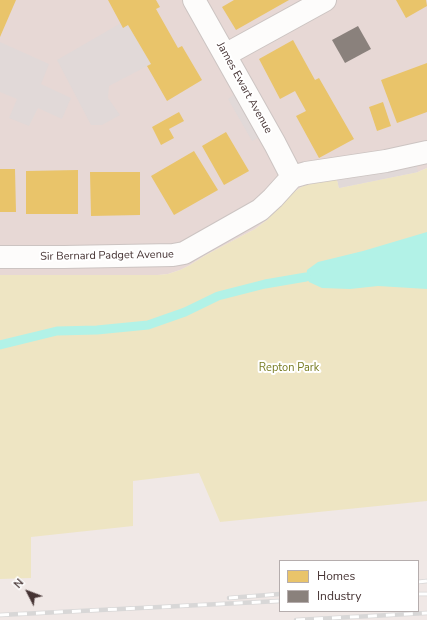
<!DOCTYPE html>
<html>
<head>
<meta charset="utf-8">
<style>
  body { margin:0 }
  #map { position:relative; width:427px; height:620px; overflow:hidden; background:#f0e8e6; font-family:"Nunito Sans",sans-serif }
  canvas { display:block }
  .legend { position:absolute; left:279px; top:560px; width:140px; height:52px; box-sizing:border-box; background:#fff; border:1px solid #b5adad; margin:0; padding:5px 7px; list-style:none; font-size:12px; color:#453333 }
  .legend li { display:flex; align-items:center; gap:8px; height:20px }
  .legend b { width:20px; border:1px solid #b5adad }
  .north { position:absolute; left:8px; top:572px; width:40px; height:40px; -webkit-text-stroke:3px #fff; paint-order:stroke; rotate:312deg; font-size:11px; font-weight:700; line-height:16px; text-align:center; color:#453333 }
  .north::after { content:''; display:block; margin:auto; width:14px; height:18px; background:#453333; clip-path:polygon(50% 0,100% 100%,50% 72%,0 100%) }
</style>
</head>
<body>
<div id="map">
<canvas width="427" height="620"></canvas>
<ul class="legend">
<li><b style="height:11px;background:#e9c46a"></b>Homes</li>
<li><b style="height:11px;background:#8a817c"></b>Industry</li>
</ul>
<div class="north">N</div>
</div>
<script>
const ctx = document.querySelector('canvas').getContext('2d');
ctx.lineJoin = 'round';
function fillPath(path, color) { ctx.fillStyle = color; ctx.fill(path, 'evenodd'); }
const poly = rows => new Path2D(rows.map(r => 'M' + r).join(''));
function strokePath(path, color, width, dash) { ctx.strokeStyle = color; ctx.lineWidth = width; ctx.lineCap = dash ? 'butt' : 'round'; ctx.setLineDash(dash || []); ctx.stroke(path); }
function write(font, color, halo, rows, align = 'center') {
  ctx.font = font + ' "Nunito Sans",sans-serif'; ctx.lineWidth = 4; ctx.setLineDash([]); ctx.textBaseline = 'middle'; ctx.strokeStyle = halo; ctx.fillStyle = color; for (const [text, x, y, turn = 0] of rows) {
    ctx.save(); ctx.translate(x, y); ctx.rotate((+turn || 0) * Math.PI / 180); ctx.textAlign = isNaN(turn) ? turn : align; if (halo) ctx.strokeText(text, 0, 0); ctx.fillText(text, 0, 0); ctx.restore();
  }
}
fillPath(poly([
  [0,0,427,0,427,168,418,172,339,188,337,180,303,186,291,194,267,220,255,229,206,255,190,265,180,270,168,274,158,275,0,275]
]), '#e7d8d5');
fillPath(poly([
  [427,168,427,501,220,522,199,473,133,481,133,526,31,537,31,578,0,579,0,275,158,275,168,274,180,270,190,265,206,255,255,229,267,220,291,194,303,186,316,182,337,179,339,188,418,172]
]), '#eee5c3');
fillPath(poly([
  [121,23,123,28,128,25,151,64,109,86,108,98,120,115,102,125,91,125,57,60],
  [0,42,49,64,41,84,71,98,62,119,38,108,29,126,9,118,17,99,0,92],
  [235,94,260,137,252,141,228,99],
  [416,162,418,172,339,188,337,179]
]), '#e1d9d8');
fillPath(poly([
  [427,232,427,289,378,286,350,289,322,288,309,282,306,277,307,270,318,262,363,251]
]), '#b2f2e7');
fillPath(poly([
  [0,0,16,0,0,37],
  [108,0,156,0,160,7,156,9,178,48,182,46,202,80,167,101,147,66,151,64,128,25,123,28],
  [234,0,289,0,236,30,222,7],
  [396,0,426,0,427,6,406,18],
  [293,40,315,80,319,78,354,139,319,158,296,116,306,111,295,91,280,99,259,59],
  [427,63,427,112,397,123,381,80],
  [383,102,391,126,377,131,369,107],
  [179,112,184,121,169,129,174,138,161,145,152,127],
  [226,132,249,171,224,185,202,146],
  [194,151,218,190,174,215,151,176],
  [0,169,15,169,16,212,0,212],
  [78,170,78,214,26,214,26,171],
  [90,172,140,172,140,215,91,216]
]), '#e9c46a');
fillPath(poly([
  [358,26,371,49,345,63,332,40]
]), '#8a817c');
strokePath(poly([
  [0,345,57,331,97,330,148,325,185,312,218,296,265,284,306,277]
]), '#b2f2e7', 9);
const street = poly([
  [194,0,275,144,292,177],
  [225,55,325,0],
  [0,257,64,257,173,255,184,253,260,210,273,198,292,177,306,173,386,161,427,152]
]);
strokePath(street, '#ccc4c2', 24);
strokePath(street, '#fdfcfb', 22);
const rail = poly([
  [418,582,427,581],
  [418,594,427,594],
  [229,598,280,594],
  [0,615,280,601],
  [296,620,427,613]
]);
strokePath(rail, '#d8d7d7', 4.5);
strokePath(rail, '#fff', 3, [9]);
write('11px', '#453333', '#fff', [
  ["James Ewart Avenue",244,88,61],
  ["Sir Bernard Padget Avenue",107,256,-1]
]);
write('11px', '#777b21', '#fff', [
  ["Repton Park",289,368]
]);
</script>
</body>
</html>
